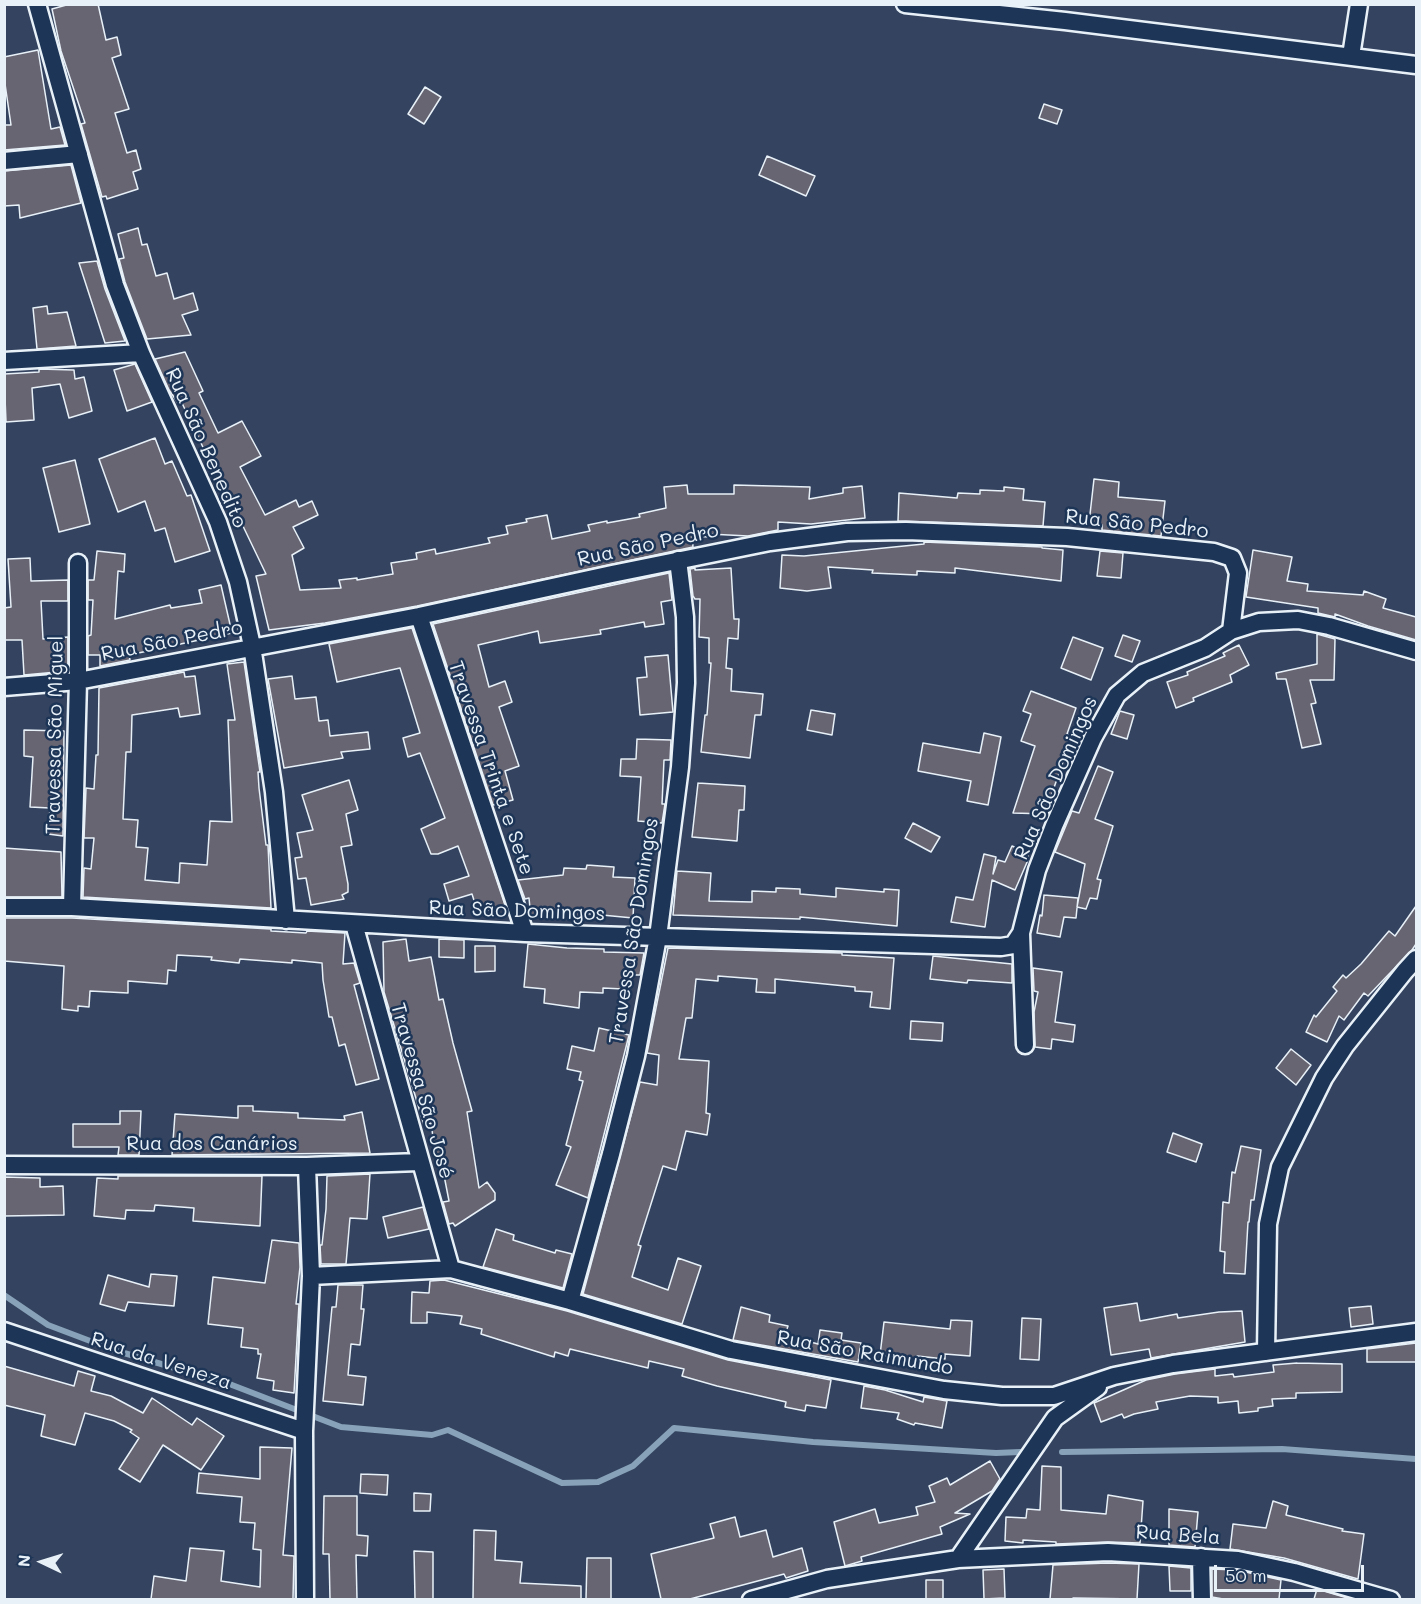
<!DOCTYPE html>
<html>
<head>
<meta charset="utf-8">
<style>
  body { margin:0 }
  #map { position:relative; width:1421px; height:1604px; overflow:hidden; background:#34435f; font-family:Mali,sans-serif }
  canvas { display:block }
  .frame { position:absolute; inset:0; border:6px solid #e8f1f8; pointer-events:none }
  .north { position:absolute; left:12px; top:1532px; width:60px; height:60px; -webkit-text-stroke:4px #1d3557; paint-order:stroke; rotate:274deg; font-size:16px; font-weight:700; line-height:24px; text-align:center; color:#e8f1f8 }
  .north::after { content:''; display:block; margin:auto; width:21px; height:27px; background:#e8f1f8; clip-path:polygon(50% 0,100% 100%,50% 72%,0 100%) }
  .scale { position:absolute; left:1214px; top:1565px; width:150px; height:27px; box-sizing:border-box; border:3px solid #e8f1f8; border-top:0; padding-left:8px; font-size:18px; line-height:21px; white-space:nowrap; color:#e8f1f8; -webkit-text-stroke:4px #1d3557; paint-order:stroke }
</style>
</head>
<body>
<div id="map">
<canvas width="1421" height="1604"></canvas>
<div class="frame"></div>
<div class="north">N</div>
<div class="scale">50 m</div>
</div>
<script>
const ctx = document.querySelector('canvas').getContext('2d');
ctx.lineJoin = 'round';
const poly = rows => new Path2D(rows.map(r => 'M' + r).join(''));
function strokePath(path, color, width, dash) { ctx.strokeStyle = color; ctx.lineWidth = width; ctx.lineCap = dash ? 'butt' : 'round'; ctx.setLineDash(dash || []); ctx.stroke(path); }
function fillPath(path, color) { ctx.fillStyle = color; ctx.fill(path, 'evenodd'); }
function write(font, color, halo, rows, align = 'center') {
  ctx.font = font + ' Mali,sans-serif'; ctx.lineWidth = 5; ctx.setLineDash([]); ctx.textBaseline = 'middle'; ctx.strokeStyle = halo; ctx.fillStyle = color; for (const [text, x, y, turn = 0] of rows) {
    ctx.save(); ctx.translate(x, y); ctx.rotate((+turn || 0) * Math.PI / 180); ctx.textAlign = isNaN(turn) ? turn : align; if (halo) ctx.strokeText(text, 0, 0); ctx.fillText(text, 0, 0); ctx.restore();
  }
}
strokePath(poly([
  [4,1295,48,1325,114,1350,232,1385,341,1427,432,1435,448,1430,562,1483,598,1482,633,1466,674,1428,813,1442,996,1453,1020,1452],
  [1062,1452,1282,1449,1416,1459]
]), '#87a2b9', 6);
const building = poly([
  [70,4,98,4,106,40,117,37,121,55,112,58,129,109,115,113,127,153,136,150,141,169,133,172,138,189,107,199,106,196,102,197,81,124,85,123,61,51,52,9,70,4],
  [38,50,51,129,60,127,65,145,4,150,4,125,11,125,4,77,4,57,38,50],
  [425,87,441,97,424,124,408,114,425,87],
  [1044,104,1062,110,1057,124,1039,118,1044,104],
  [767,156,815,176,806,196,759,175,767,156],
  [71,165,81,203,20,218,19,205,4,206,4,171,71,165],
  [138,228,142,245,147,244,156,276,167,273,174,299,193,293,198,310,182,315,191,335,147,339,125,282,119,259,124,258,118,234,138,228],
  [97,261,105,289,125,341,105,343,79,263,97,261],
  [47,306,48,314,67,312,76,346,37,349,33,308,47,306],
  [185,352,203,391,199,393,218,433,242,421,261,456,240,467,265,515,296,500,299,507,312,501,318,515,293,527,304,548,292,555,300,590,341,588,339,580,357,578,357,580,393,574,391,563,417,559,416,553,435,549,436,554,490,543,488,538,508,534,506,526,527,522,526,519,547,515,552,539,590,531,588,525,607,521,607,523,640,517,639,514,666,508,664,487,687,485,688,494,734,494,734,485,810,487,809,499,843,493,843,488,862,486,865,518,811,524,778,522,778,530,748,536,709,534,709,537,692,536,693,547,417,606,325,623,269,630,256,576,266,574,241,522,238,523,227,503,229,502,181,401,178,403,169,390,155,359,185,352],
  [135,364,152,402,127,411,114,370,135,364],
  [39,369,74,370,75,379,84,377,92,411,69,418,60,384,32,388,34,420,6,422,4,374,39,372,39,369],
  [155,438,165,464,172,461,187,496,191,495,210,551,175,562,165,528,155,531,145,501,118,512,99,459,155,438],
  [75,460,90,524,59,532,43,468,75,460],
  [1094,479,1119,482,1118,497,1165,501,1161,536,1102,530,1102,525,1089,523,1094,479],
  [1004,487,1024,489,1023,500,1045,502,1043,526,898,521,899,493,957,498,958,493,980,494,980,490,1004,491,1004,487],
  [924,542,1042,547,1042,548,1063,550,1061,581,955,568,955,573,917,571,917,575,872,573,873,570,828,567,831,588,807,591,780,588,782,555,804,556,924,544,924,542],
  [1253,550,1292,557,1287,581,1308,584,1307,591,1363,595,1364,591,1386,599,1383,608,1416,617,1416,640,1368,626,1335,614,1335,617,1318,613,1318,608,1246,597,1253,550],
  [97,551,125,554,124,572,118,571,115,619,170,605,171,608,202,603,199,590,221,585,232,633,129,655,130,660,100,666,100,655,88,655,88,636,91,635,93,600,88,600,88,580,94,580,97,551],
  [1100,551,1123,553,1121,578,1097,576,1100,551],
  [30,558,31,581,68,580,68,601,41,601,43,639,68,637,68,671,24,675,22,640,4,640,4,608,11,607,8,559,30,558],
  [695,568,695,570,731,568,734,619,739,619,738,639,728,638,726,668,732,669,731,691,763,694,761,715,755,715,750,758,701,752,705,715,707,715,711,663,709,663,709,638,699,637,700,599,695,599,693,596,690,569,695,568],
  [669,573,672,600,661,602,664,624,645,627,644,622,600,630,601,634,540,643,538,631,478,645,489,687,505,681,512,702,499,707,519,766,505,771,513,800,493,805,433,624,669,573],
  [412,628,505,905,489,910,477,910,472,894,449,901,444,884,469,876,458,846,438,854,431,854,421,829,445,818,420,753,408,757,403,738,420,733,400,668,337,682,329,644,412,628],
  [1317,634,1335,639,1334,680,1310,680,1316,703,1311,704,1321,744,1302,748,1286,679,1277,679,1276,673,1317,664,1317,634],
  [1123,635,1140,641,1132,662,1115,656,1123,635],
  [1073,637,1103,648,1091,680,1061,668,1073,637],
  [1239,645,1249,665,1230,675,1232,682,1193,698,1194,701,1176,708,1167,682,1188,675,1187,672,1225,656,1223,653,1239,645],
  [668,655,673,712,640,715,637,678,647,677,645,657,668,655],
  [244,662,260,772,258,772,259,788,266,845,268,845,271,908,83,897,84,868,91,869,94,838,84,838,86,788,94,789,96,755,98,755,99,688,184,672,185,677,195,676,200,714,180,717,178,708,132,715,131,752,126,752,123,819,138,820,136,847,148,848,145,880,179,883,180,863,207,865,210,821,232,822,228,720,235,720,227,664,244,662],
  [292,676,295,699,316,697,319,721,328,720,330,736,368,732,370,749,341,752,343,758,284,768,268,679,292,676],
  [1031,691,1076,708,1067,734,1072,736,1049,802,1053,803,1048,814,1013,813,1035,746,1021,741,1031,714,1023,711,1031,691],
  [811,710,835,714,832,735,807,730,811,710],
  [1120,711,1134,715,1127,739,1111,734,1120,711],
  [24,730,64,731,63,836,48,834,50,808,30,807,33,757,24,756,24,730],
  [984,733,1001,737,988,805,967,801,971,781,918,771,923,743,980,753,984,733],
  [637,739,671,740,670,760,664,760,662,804,665,804,662,823,638,821,641,777,620,776,621,759,636,759,637,739],
  [1098,766,1113,772,1095,819,1113,826,1097,879,1101,880,1097,899,1090,898,1086,909,1077,907,1085,864,1055,852,1072,811,1079,813,1098,766],
  [349,780,358,810,346,814,352,845,341,847,348,884,348,892,342,895,344,899,311,905,306,878,298,879,295,858,302,857,297,833,313,830,302,795,349,780],
  [698,783,745,786,744,810,739,810,737,841,692,837,698,783],
  [913,823,940,837,931,852,905,838,913,823],
  [1012,846,1028,853,1028,860,1015,890,992,880,985,927,951,922,956,897,973,900,984,854,996,857,993,874,998,860,1005,862,1012,846],
  [4,848,61,852,62,897,4,897,4,848],
  [587,865,614,867,613,877,635,878,633,918,581,913,581,916,554,915,531,918,529,898,525,899,518,880,563,875,564,868,586,869,587,865],
  [677,871,711,873,709,901,752,902,752,891,776,892,776,888,800,889,800,894,836,897,836,888,884,892,884,889,899,890,897,926,800,917,800,919,673,915,677,871],
  [1044,895,1078,898,1076,918,1064,917,1060,937,1037,933,1040,915,1042,916,1044,895],
  [1416,906,1416,944,1412,950,1368,996,1364,993,1344,1020,1339,1016,1327,1042,1306,1032,1314,1015,1316,1017,1337,991,1333,987,1343,975,1346,978,1361,964,1389,931,1395,936,1416,906],
  [4,918,72,918,271,929,271,931,306,933,307,931,345,933,343,964,354,963,360,983,354,985,379,1079,356,1085,345,1044,339,1046,332,1017,329,1017,323,980,322,963,292,960,292,963,240,959,239,963,211,960,212,957,177,955,176,971,168,970,167,984,128,981,128,993,90,991,89,1007,78,1006,78,1011,62,1009,64,966,4,961,4,918],
  [406,939,409,961,431,957,439,1000,443,999,453,1043,472,1111,467,1112,479,1188,487,1182,495,1193,495,1200,455,1226,453,1223,449,1224,443,1202,449,1201,442,1165,437,1166,431,1123,424,1125,384,992,383,942,406,939],
  [439,939,464,940,464,958,439,957,439,939],
  [528,944,567,948,604,949,604,952,644,953,640,975,624,975,623,989,603,988,603,993,580,992,579,1008,544,1003,545,989,524,987,528,944],
  [475,946,495,946,495,971,475,972,475,946],
  [668,948,842,953,842,955,894,958,890,1009,870,1007,872,992,855,991,855,987,775,979,775,993,756,992,757,979,718,976,718,981,696,979,692,1018,686,1018,679,1059,709,1061,706,1113,710,1114,707,1135,686,1131,676,1170,663,1166,638,1245,641,1246,632,1277,668,1290,678,1258,701,1266,682,1324,583,1294,640,1082,657,1085,659,1055,647,1053,668,948],
  [933,956,1012,964,1012,983,968,980,967,983,930,979,933,956],
  [1033,968,1062,972,1055,1022,1075,1025,1073,1042,1052,1039,1051,1049,1035,1047,1034,1012,1038,992,1034,991,1033,968],
  [911,1021,943,1023,942,1041,910,1039,911,1021],
  [599,1028,629,1035,588,1198,556,1185,571,1147,566,1145,583,1081,579,1080,581,1072,567,1069,572,1046,594,1051,599,1028],
  [1291,1049,1311,1065,1296,1085,1276,1068,1291,1049],
  [238,1106,253,1106,253,1111,298,1113,298,1118,345,1120,344,1116,362,1112,370,1153,172,1155,175,1114,238,1118,238,1106],
  [120,1111,141,1111,139,1155,118,1155,119,1147,73,1147,73,1124,120,1124,120,1111],
  [1173,1133,1202,1144,1196,1162,1167,1152,1173,1133],
  [1241,1146,1261,1150,1254,1200,1251,1200,1249,1222,1248,1222,1245,1274,1224,1273,1225,1252,1220,1251,1223,1202,1229,1203,1232,1172,1235,1173,1241,1146],
  [370,1174,367,1219,350,1218,346,1264,321,1264,320,1245,322,1245,326,1209,327,1176,370,1174],
  [118,1176,262,1176,260,1226,193,1221,194,1208,155,1205,154,1211,126,1210,125,1219,94,1216,97,1178,118,1179,118,1176],
  [4,1177,40,1178,40,1187,63,1186,64,1215,4,1216,4,1177],
  [423,1207,429,1229,388,1238,383,1217,423,1207],
  [496,1229,514,1235,513,1240,555,1253,556,1250,572,1254,563,1288,483,1267,496,1229],
  [272,1240,299,1243,300,1267,296,1304,299,1304,294,1393,273,1390,274,1381,257,1378,261,1354,258,1354,258,1349,241,1347,243,1328,208,1324,213,1277,265,1283,272,1240],
  [151,1274,177,1276,174,1306,128,1302,125,1311,100,1304,108,1275,149,1287,151,1274],
  [444,1280,567,1311,728,1360,831,1380,826,1408,806,1405,805,1411,785,1407,786,1402,717,1386,682,1376,684,1369,649,1361,648,1368,570,1349,568,1356,555,1352,554,1357,481,1334,482,1329,460,1324,462,1316,427,1312,427,1323,411,1323,412,1292,429,1293,430,1281,444,1280],
  [338,1285,363,1285,361,1309,364,1309,360,1345,351,1344,348,1375,366,1377,363,1405,323,1401,332,1307,336,1307,338,1285],
  [1137,1303,1140,1321,1177,1314,1178,1318,1219,1312,1242,1311,1245,1342,1151,1358,1149,1349,1111,1355,1104,1308,1137,1303],
  [1371,1306,1373,1324,1351,1327,1349,1308,1371,1306],
  [741,1307,770,1315,769,1322,788,1326,785,1335,818,1344,820,1330,842,1333,841,1340,861,1343,858,1362,733,1340,741,1307],
  [1022,1318,1041,1319,1039,1360,1020,1359,1022,1318],
  [951,1320,972,1321,970,1356,945,1354,945,1359,917,1356,916,1361,880,1355,884,1322,950,1329,951,1320],
  [1416,1343,1416,1362,1367,1362,1367,1349,1416,1343],
  [1297,1363,1342,1364,1342,1392,1296,1393,1296,1398,1272,1399,1273,1406,1258,1408,1258,1411,1239,1413,1238,1401,1218,1403,1218,1397,1190,1396,1156,1402,1158,1409,1134,1414,1124,1418,1122,1414,1101,1422,1094,1403,1146,1380,1175,1374,1215,1369,1215,1376,1233,1374,1234,1377,1274,1372,1273,1365,1297,1363],
  [4,1366,74,1386,78,1371,95,1376,91,1391,111,1396,143,1413,152,1398,192,1425,197,1418,224,1436,201,1470,163,1445,140,1482,119,1469,139,1438,130,1432,132,1430,114,1421,85,1413,75,1445,41,1436,45,1415,4,1405,4,1366],
  [864,1386,885,1390,923,1402,924,1397,947,1401,942,1428,915,1423,914,1425,897,1419,899,1413,861,1408,864,1386],
  [260,1447,292,1448,283,1555,294,1556,293,1599,151,1599,154,1576,186,1581,190,1548,224,1551,221,1581,260,1587,261,1550,253,1549,255,1523,240,1522,242,1497,197,1493,199,1473,260,1479,260,1447],
  [990,1461,1000,1479,992,1491,955,1513,970,1514,940,1527,942,1534,861,1557,862,1561,845,1566,834,1522,875,1509,879,1523,918,1515,916,1507,935,1502,929,1486,947,1478,950,1485,990,1461],
  [1042,1466,1061,1467,1061,1510,1106,1514,1108,1495,1143,1501,1140,1543,1108,1542,1056,1544,1056,1542,1023,1540,1023,1543,1005,1541,1006,1517,1026,1518,1027,1509,1040,1510,1042,1466],
  [361,1474,388,1475,387,1495,360,1493,361,1474],
  [414,1493,431,1494,430,1511,414,1511,414,1493],
  [324,1496,357,1496,357,1535,368,1536,367,1556,356,1555,357,1599,330,1599,329,1554,323,1554,324,1496],
  [1273,1501,1288,1506,1286,1515,1343,1529,1342,1531,1364,1534,1358,1579,1284,1558,1230,1549,1233,1524,1266,1528,1273,1501],
  [1169,1509,1198,1512,1195,1547,1169,1545,1169,1509],
  [735,1517,740,1537,766,1530,773,1557,802,1548,808,1571,786,1578,784,1574,690,1599,661,1599,651,1554,714,1538,710,1524,735,1517],
  [474,1530,496,1531,495,1560,522,1562,520,1583,581,1586,581,1599,473,1599,474,1530],
  [414,1551,433,1552,433,1599,415,1599,414,1551],
  [587,1558,611,1558,611,1599,586,1599,587,1558],
  [1108,1563,1139,1564,1137,1599,1073,1598,1073,1599,1050,1599,1053,1565,1108,1563],
  [1169,1566,1191,1568,1191,1591,1170,1591,1169,1566],
  [1004,1569,1005,1598,984,1599,983,1570,1004,1569],
  [1212,1569,1237,1570,1281,1580,1279,1599,1223,1599,1212,1597,1212,1569],
  [926,1580,943,1580,943,1599,926,1599,926,1580],
  [1317,1589,1351,1599,1314,1599,1317,1589]
]);
fillPath(building, '#686573');
strokePath(building, '#e8f1f8', 1.5);
const street = poly([
  [37,4,115,285,141,353,218,522,238,582,252,646,274,792,286,920],
  [905,4,1065,21,1416,65],
  [1351,56,1359,4],
  [4,161,79,154],
  [4,361,141,353],
  [419,616,525,933],
  [4,687,78,681,419,616,612,574,770,542,847,532,906,531,1067,537,1214,552,1232,558,1238,573,1231,631],
  [4,907,72,907,525,933,1001,947,1013,945,1021,933],
  [72,907,78,681,78,563],
  [354,924,451,1269],
  [1025,1045,1021,933,1037,870,1054,826,1093,738,1117,695,1143,673,1205,648,1231,631,1259,622,1298,620,1329,626,1416,651],
  [4,1165,307,1166,419,1162],
  [311,1276,451,1269,570,1301,731,1350,944,1390,1002,1396,1054,1396,1114,1376,1173,1364,1416,1332],
  [570,1301,611,1154,636,1056,658,937,680,767,686,683,685,617,678,560],
  [4,1331,304,1431],
  [1266,1352,1268,1224,1280,1167,1324,1078,1345,1046,1405,971,1416,959],
  [1201,1557,1202,1600],
  [958,1559,1055,1418,1098,1387],
  [305,1600,304,1431,311,1276,307,1166],
  [751,1600,827,1579,958,1559,1108,1552,1238,1560,1294,1572,1391,1600]
]);
strokePath(street, '#e8f1f8', 21);
strokePath(street, '#1d3557', 16);
write('20px', '#e8f1f8', '#1d3557', [
  ["Rua São Benedito",206,448,66],
  ["Rua São Pedro",1137,524,6],
  ["Rua São Pedro",648,545,-12],
  ["Rua São Pedro",172,641,-11],
  ["Travessa São Miguel",55,735,-89],
  ["Travessa Trinta e Sete",491,768,71],
  ["Rua São Domingos",1056,778,-66],
  ["Rua São Domingos",517,911,2],
  ["Travessa São Domingos",634,931,-81],
  ["Travessa São José",422,1091,74],
  ["Rua dos Canários",212,1144],
  ["Rua São Raimundo",865,1353,10],
  ["Rua da Veneza",161,1361,18],
  ["Rua Bela",1178,1535,4]
]);
</script>
</body>
</html>
